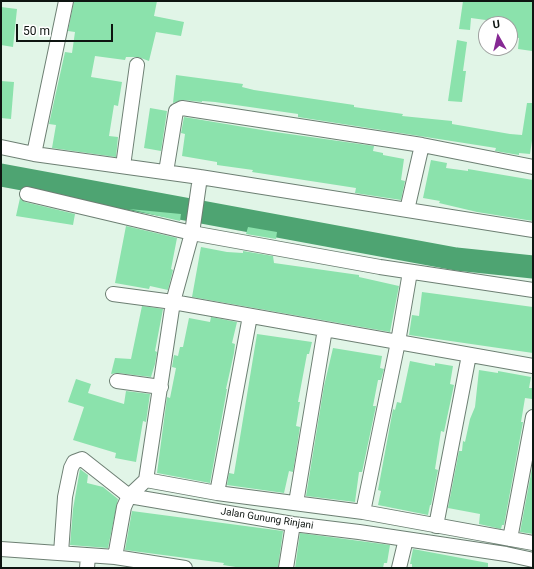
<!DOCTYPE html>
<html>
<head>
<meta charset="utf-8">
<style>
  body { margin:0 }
  #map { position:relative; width:534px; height:569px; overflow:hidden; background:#e1f5e7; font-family:Roboto,sans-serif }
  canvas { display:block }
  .frame { position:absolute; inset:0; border:2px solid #0e1511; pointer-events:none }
  .north { position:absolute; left:478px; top:16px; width:40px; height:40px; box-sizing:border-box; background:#fff; border:1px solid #9fa1a0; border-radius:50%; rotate:352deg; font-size:11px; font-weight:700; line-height:16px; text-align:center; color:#0e1511 }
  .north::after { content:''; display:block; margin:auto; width:14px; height:18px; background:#862994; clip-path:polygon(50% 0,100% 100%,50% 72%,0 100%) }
  .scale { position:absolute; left:16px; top:24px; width:97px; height:18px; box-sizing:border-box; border:2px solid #0e1511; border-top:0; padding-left:5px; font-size:12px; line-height:14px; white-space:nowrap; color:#0e1511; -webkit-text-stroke:3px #fff; paint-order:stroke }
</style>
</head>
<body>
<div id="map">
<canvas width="534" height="569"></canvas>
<div class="frame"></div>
<div class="north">U</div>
<div class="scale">50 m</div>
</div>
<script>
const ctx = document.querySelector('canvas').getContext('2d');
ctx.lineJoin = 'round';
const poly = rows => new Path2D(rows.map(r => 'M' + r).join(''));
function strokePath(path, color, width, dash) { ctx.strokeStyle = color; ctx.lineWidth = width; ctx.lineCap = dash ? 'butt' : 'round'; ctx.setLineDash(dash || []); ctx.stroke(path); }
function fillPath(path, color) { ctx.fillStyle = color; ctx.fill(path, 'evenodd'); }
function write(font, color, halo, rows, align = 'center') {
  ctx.font = font + ' Roboto,sans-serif'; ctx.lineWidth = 3; ctx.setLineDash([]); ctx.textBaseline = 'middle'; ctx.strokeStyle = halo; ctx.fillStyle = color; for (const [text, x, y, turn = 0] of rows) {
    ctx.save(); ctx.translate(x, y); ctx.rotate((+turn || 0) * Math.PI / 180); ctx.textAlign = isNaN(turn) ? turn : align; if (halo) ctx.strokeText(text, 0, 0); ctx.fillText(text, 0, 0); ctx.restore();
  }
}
strokePath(poly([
  [1,175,456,259,533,267]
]), '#4ea472', 23);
fillPath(poly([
  [74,1,157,1,154,16,184,22,181,36,156,32,149,61,138,57,126,57,125,60,95,56,91,77,122,82,118,106,114,105,109,136,118,137,116,157,52,148,56,125,49,124,65,52,72,53,75,32,68,31],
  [463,1,533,1,532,51,518,49,519,38,510,37,510,24,493,24,493,21,471,18,470,30,459,29],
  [1,7,17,9,13,47,1,45],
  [457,40,467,42,463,71,466,71,462,102,448,101],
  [176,75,243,84,242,87,254,90,354,105,354,107,403,114,402,116,452,121,452,124,510,134,522,135,527,103,533,103,533,134,530,154,519,153,519,155,495,151,496,148,298,117,298,114,215,102,202,101,202,102,183,100,173,103],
  [1,81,14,82,11,119,1,118],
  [150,108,167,111,161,151,144,148],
  [184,117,268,131,374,146,373,151,383,153,383,155,404,159,401,180,405,181,401,200,355,193,356,188,252,172,253,170,217,165,217,162,182,156,185,134,181,133],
  [431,160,447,163,446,168,468,171,468,169,533,180,533,221,477,212,439,203,440,201,423,198],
  [20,198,25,202,75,214,73,225,16,216],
  [129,209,181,214,180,221],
  [126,226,177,238,171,269,173,270,168,290,150,286,149,289,115,283],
  [248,227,277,232,276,239,246,234],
  [201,247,227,252,243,253,243,251,273,256,274,263,359,275,359,277,399,286,390,332,192,297],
  [422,292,533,307,533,353,409,335,412,315,419,316],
  [142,306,163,309,155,351,157,352,155,364,151,377,118,373,111,374,115,358,131,359],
  [211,317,237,322,232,343,235,344,234,353,226,389,227,389,210,483,157,473,167,397,170,398,176,368,172,367,174,355,178,356,180,347,183,347,189,318,210,322],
  [257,334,312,342,309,354,307,354,298,402,300,402,296,426,300,427,293,472,289,471,284,493,227,485,229,473,234,474],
  [333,348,382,356,380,368,384,369,381,380,378,380,373,406,376,406,362,472,359,472,355,502,306,496,324,386],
  [410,361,435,366,435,363,453,366,450,384,454,385,444,432,441,431,435,469,438,470,431,505,430,505,428,515,378,505,381,491,378,490,393,409,395,410,397,402,401,403],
  [479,370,498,373,498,371,531,377,529,388,533,388,532,399,525,398,521,422,523,422,504,525,502,525,501,529,479,524,480,514,448,508,459,451,462,451,463,441,465,442,470,419,475,407],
  [76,379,91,384,88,393,124,404,126,391,150,394,146,422,143,421,136,462,115,458,116,453,73,440,84,407,68,402],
  [533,463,533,534,520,532],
  [80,469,88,475,87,483,103,487,118,499,108,548,70,545,73,509],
  [132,511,283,531,278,568,242,568,223,565,224,563,125,550],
  [300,533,390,545,387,563,384,563,383,568,295,568],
  [413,549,488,563,488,568,412,568,412,564,410,564]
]), '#8be2ac');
const minor = poly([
  [1,147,34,154,200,177,533,230],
  [34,154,66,1],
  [123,166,137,65],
  [166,172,176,111,182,108,422,145,533,167],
  [200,177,192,233,380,267,533,290],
  [27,194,192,233,173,302,146,480,129,496,124,507,115,557],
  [407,210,422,145],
  [113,294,173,302,533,366],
  [117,381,161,387],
  [146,480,217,493,363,512,533,543],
  [217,493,250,316],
  [296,503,325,329],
  [363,512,398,342,410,272],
  [436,526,469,355],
  [510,539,533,417],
  [1,549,115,557,185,568],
  [61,553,65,497,71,468,74,462,82,459,129,496,293,524,359,532,506,554,533,560],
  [87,568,88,556],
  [286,568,293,524],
  [399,568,406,539]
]);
strokePath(minor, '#6d7f73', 16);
strokePath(minor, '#fff', 14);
write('10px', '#0e1511', '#fff', [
  ["Jalan Gunung Rinjani",267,519,9]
]);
</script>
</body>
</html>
